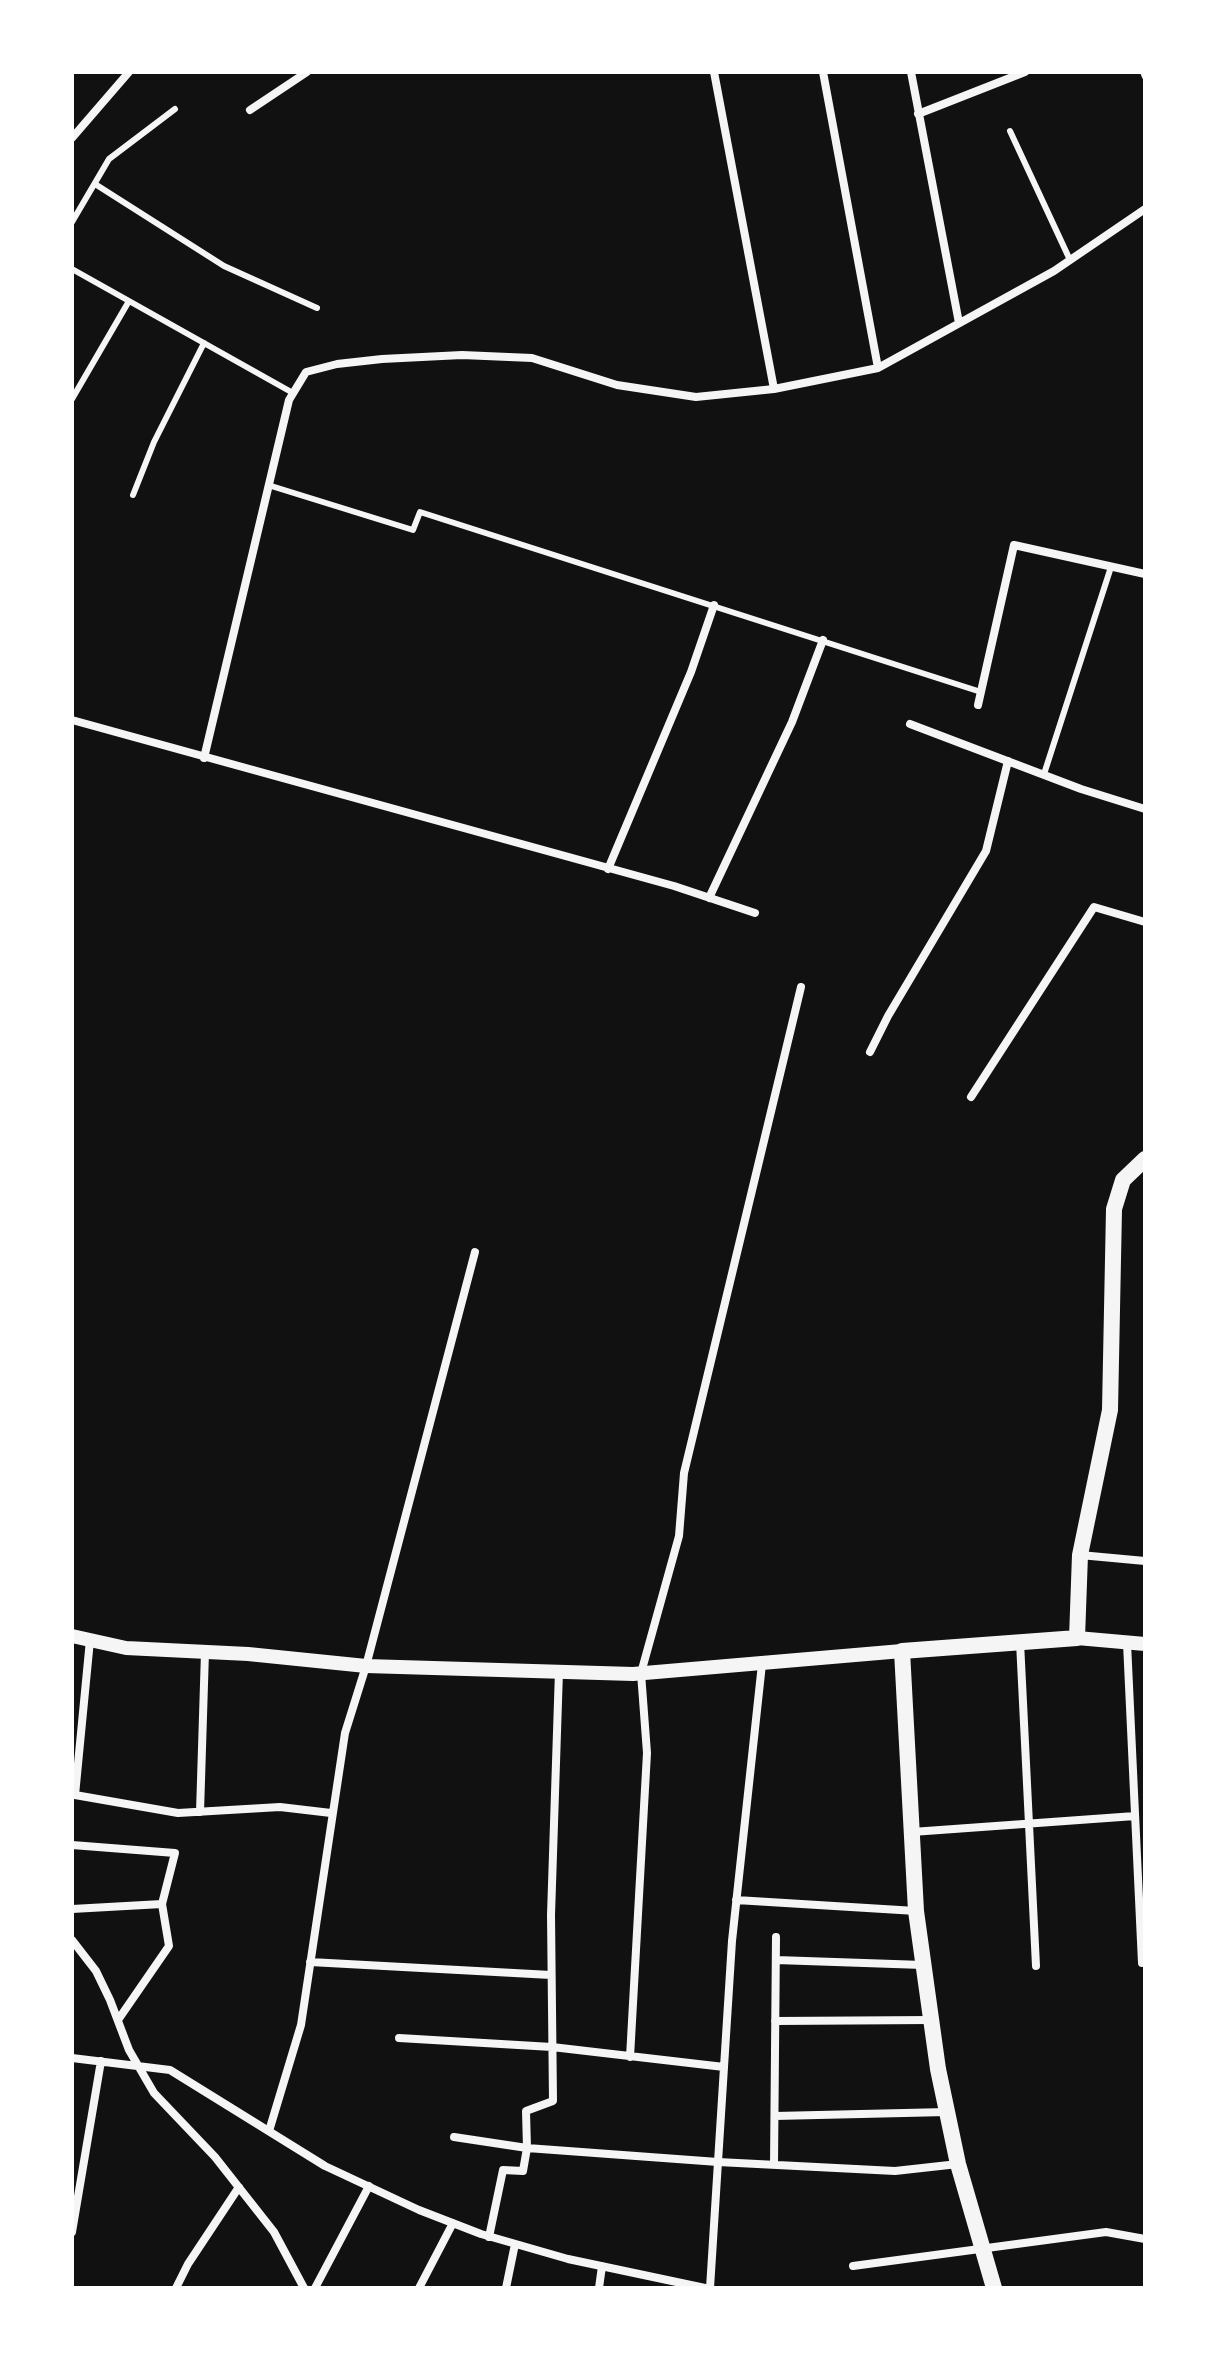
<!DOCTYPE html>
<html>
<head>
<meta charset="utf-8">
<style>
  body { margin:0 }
  #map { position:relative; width:1217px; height:2360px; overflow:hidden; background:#111; font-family:Rubik,sans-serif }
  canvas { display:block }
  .frame { position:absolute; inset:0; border:74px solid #fff; pointer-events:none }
</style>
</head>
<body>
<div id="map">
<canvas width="1217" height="2360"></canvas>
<div class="frame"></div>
</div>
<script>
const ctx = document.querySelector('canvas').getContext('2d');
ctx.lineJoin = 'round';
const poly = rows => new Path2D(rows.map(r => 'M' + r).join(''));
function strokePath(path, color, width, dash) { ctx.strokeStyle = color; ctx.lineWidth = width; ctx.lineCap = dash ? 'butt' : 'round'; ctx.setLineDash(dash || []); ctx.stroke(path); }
strokePath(poly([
  [1143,72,1145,77],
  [1010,131,1070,260],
  [95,184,224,266,317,308],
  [72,222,109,159,175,109],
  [72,269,293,393],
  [72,399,129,301],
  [268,485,413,530,420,512,981,692],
  [133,495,154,442,204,343],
  [1044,774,1111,567]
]), '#f5f5f5', 6);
strokePath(poly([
  [714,72,774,389],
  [823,72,878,368],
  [911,72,959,323],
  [250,110,307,72],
  [918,114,1025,72],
  [72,138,129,72],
  [978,705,1014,545,1145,574],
  [72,720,674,886,755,913],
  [910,724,1081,789,1145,809],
  [204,758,289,400,306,372,337,364,382,359,462,355,532,358,617,385,696,397,774,389,878,368,1054,271,1145,209],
  [608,869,691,672,714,605],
  [709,898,792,722,823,640],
  [870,1052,888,1016,986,851,1008,761],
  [971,1097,1094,907,1145,922],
  [1080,1555,1145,1561],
  [90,1640,75,1795,178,1813,280,1807,331,1813],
  [1020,1642,1036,1966],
  [1127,1643,1142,1963],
  [200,1812,205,1652],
  [912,1832,1135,1816],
  [72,1845,175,1853,162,1904,169,1946,118,2020],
  [736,1900,916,1911],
  [72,1909,162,1904],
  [72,1940,96,1971,110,2000,129,2050,154,2093,215,2157,274,2232,304,2288],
  [776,1960,923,1965],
  [310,1962,551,1975],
  [775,2021,931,2020],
  [399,2038,552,2047,724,2067],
  [630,2057,647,1753,641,1673,679,1536,684,1473,801,987],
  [72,2058,170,2070,325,2166,419,2210,481,2234,568,2259,705,2288],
  [775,2116,947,2112],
  [269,2131,301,2025,345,1733,366,1666,475,1252],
  [454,2137,527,2148,718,2162,895,2171,958,2164],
  [774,2165,776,1937],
  [72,2232,101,2061],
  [489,2237,503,2170,523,2171,527,2148,526,2111,553,2101,551,1915,559,1671],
  [853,2266,1106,2232,1145,2239],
  [176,2288,188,2264,239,2187],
  [315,2288,369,2186],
  [419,2288,453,2223],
  [506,2288,515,2244],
  [599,2288,602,2266],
  [710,2288,732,1941,762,1664]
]), '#f5f5f5', 8);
strokePath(poly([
  [72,1636,126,1648,248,1654,366,1666,633,1674,902,1651],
  [1077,1638,1145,1644]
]), '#f5f5f5', 14);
strokePath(poly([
  [994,2288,958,2164,938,2069,916,1911,902,1651,1077,1638,1080,1555,1110,1410,1114,1209,1123,1180,1145,1159]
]), '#f5f5f5', 16);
</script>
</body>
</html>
